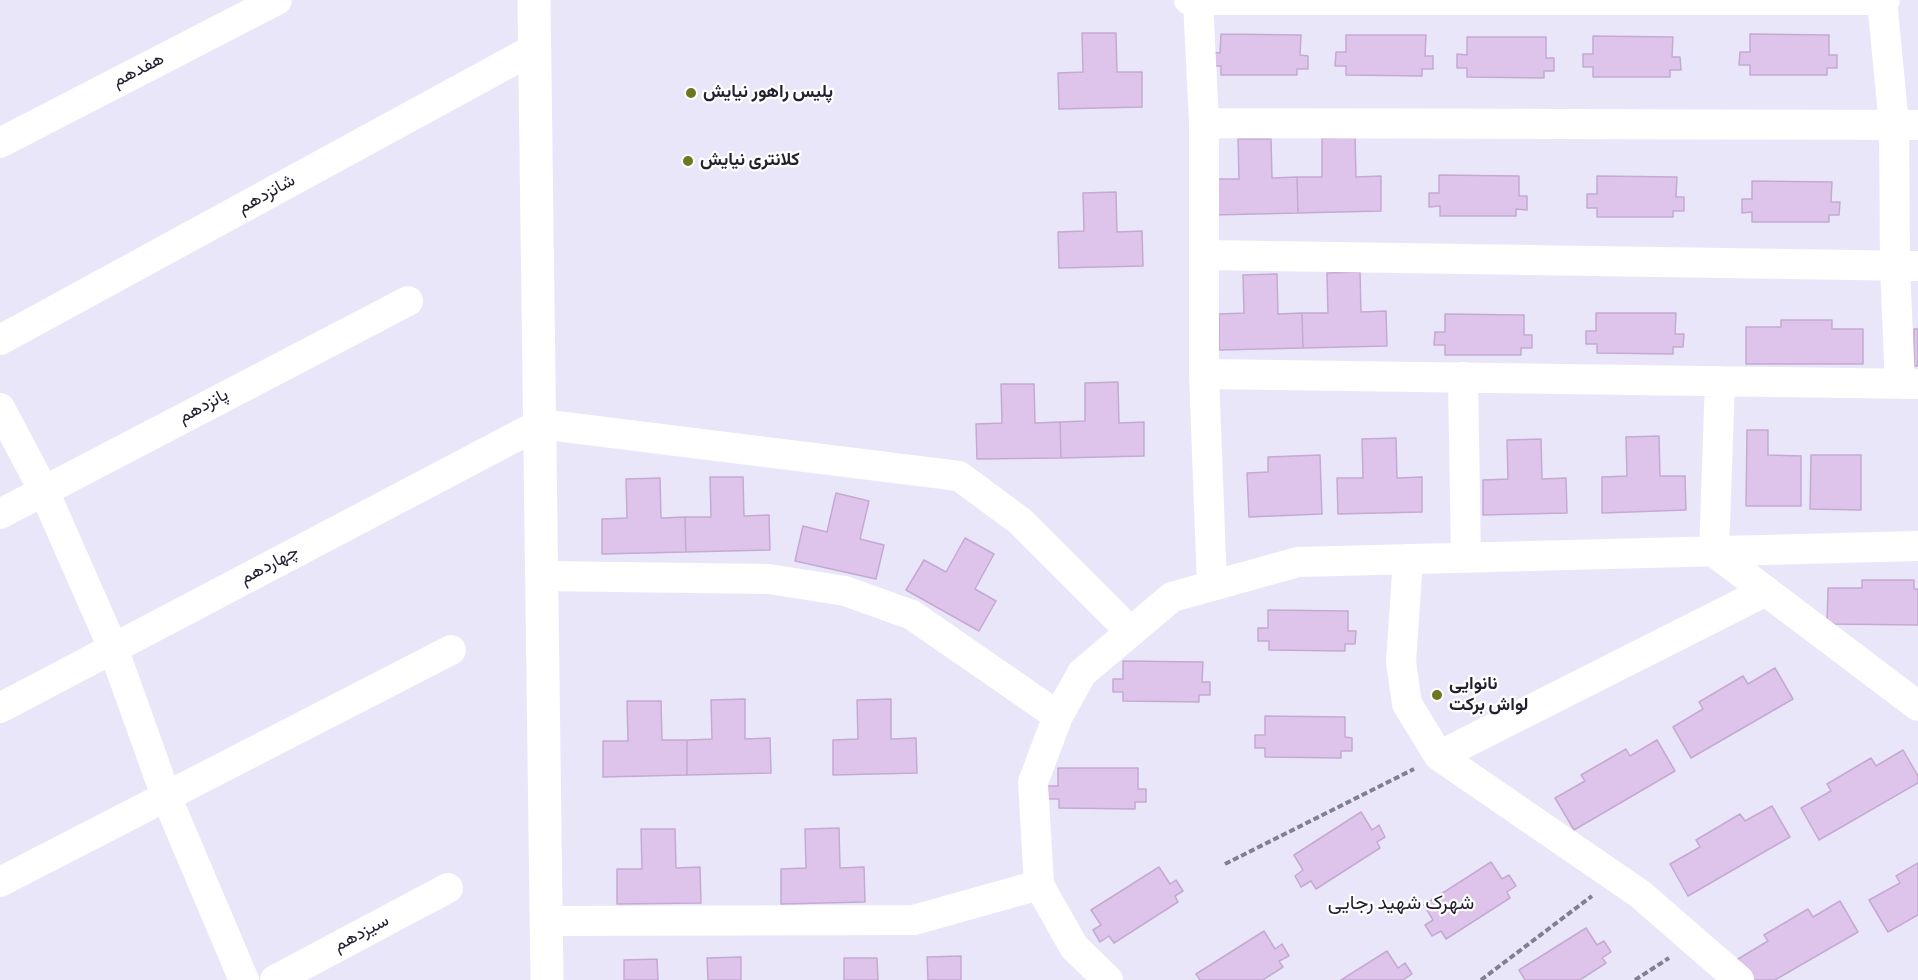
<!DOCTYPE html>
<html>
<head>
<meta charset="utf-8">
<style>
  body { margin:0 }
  canvas { display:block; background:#eae6f9 }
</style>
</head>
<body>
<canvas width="1918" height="980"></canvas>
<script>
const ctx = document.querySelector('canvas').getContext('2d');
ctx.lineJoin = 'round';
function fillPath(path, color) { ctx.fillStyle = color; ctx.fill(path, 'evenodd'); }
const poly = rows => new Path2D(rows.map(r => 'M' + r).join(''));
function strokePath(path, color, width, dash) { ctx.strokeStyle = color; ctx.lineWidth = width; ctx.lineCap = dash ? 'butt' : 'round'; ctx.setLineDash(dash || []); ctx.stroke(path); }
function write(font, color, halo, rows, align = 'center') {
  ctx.font = font + ' "Source Sans 3",Vazirmatn,sans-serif'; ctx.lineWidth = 4.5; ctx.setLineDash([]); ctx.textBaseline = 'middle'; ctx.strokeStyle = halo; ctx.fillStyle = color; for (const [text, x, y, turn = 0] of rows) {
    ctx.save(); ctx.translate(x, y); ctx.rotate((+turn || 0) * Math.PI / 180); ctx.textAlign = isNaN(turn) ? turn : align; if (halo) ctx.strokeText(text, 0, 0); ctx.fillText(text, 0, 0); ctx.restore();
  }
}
const building = poly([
  [1082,33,1116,33,1117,72,1142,72,1142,107,1059,109,1058,73,1083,72,1082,33],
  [1221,34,1301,35,1300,55,1308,56,1308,69,1297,69,1297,75,1221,75,1221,66,1210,66,1211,52,1220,53,1221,34],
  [1750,34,1829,35,1829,55,1837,55,1837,68,1827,68,1827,75,1750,75,1750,65,1739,65,1740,52,1750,52,1750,34],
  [1346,35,1426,35,1425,56,1433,56,1433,69,1422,69,1422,76,1346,75,1346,66,1335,66,1336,52,1346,52,1346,35],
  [1593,36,1673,37,1672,57,1680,57,1681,70,1670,70,1670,77,1593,77,1593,67,1583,67,1583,54,1593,54,1593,36],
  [1467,37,1546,37,1546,58,1554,58,1554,71,1544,71,1544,78,1467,77,1467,68,1457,68,1457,54,1467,55,1467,37],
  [1355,137,1356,177,1381,176,1381,211,1298,213,1297,177,1322,177,1322,138,1355,137],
  [1238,139,1271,139,1272,178,1297,177,1298,213,1214,215,1213,179,1239,179,1238,139],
  [1439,175,1519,176,1519,196,1527,196,1527,210,1516,209,1516,216,1440,216,1440,206,1429,207,1429,193,1439,193,1439,175],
  [1597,176,1677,177,1676,197,1684,197,1684,211,1673,211,1673,217,1597,217,1597,208,1587,208,1587,194,1597,194,1597,176],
  [1752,181,1832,182,1831,202,1840,202,1839,215,1829,215,1829,222,1752,222,1752,212,1742,213,1742,199,1752,199,1752,181],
  [1116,192,1117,232,1142,231,1143,266,1059,268,1058,232,1084,231,1083,193,1116,192],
  [1360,272,1361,312,1386,311,1387,346,1303,348,1302,313,1328,313,1327,273,1360,272],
  [1277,274,1278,314,1302,313,1303,348,1219,350,1219,314,1244,313,1243,275,1277,274],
  [1596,313,1676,313,1675,334,1684,334,1683,347,1673,347,1673,354,1597,353,1597,344,1586,344,1586,331,1596,331,1596,313],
  [1445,314,1524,315,1524,335,1532,335,1532,348,1521,348,1521,355,1445,355,1445,345,1434,345,1435,332,1445,332,1445,314],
  [1781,320,1832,320,1832,329,1863,329,1863,364,1746,364,1746,327,1781,327,1781,320],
  [1914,329,1918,329,1918,366,1914,366,1914,329],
  [1118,382,1119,423,1144,422,1144,456,1061,458,1060,422,1085,421,1085,383,1118,382],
  [1001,384,1034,384,1035,423,1060,422,1061,458,977,459,976,424,1002,423,1001,384],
  [1747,430,1768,430,1768,455,1801,456,1801,506,1746,506,1747,430],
  [1659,436,1660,476,1685,476,1686,510,1602,513,1602,477,1627,476,1626,437,1659,436],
  [1396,438,1397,478,1422,477,1422,512,1338,514,1337,478,1363,478,1362,439,1396,438],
  [1541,439,1542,479,1566,478,1567,513,1483,515,1483,480,1508,479,1507,440,1541,439],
  [1320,455,1322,514,1249,517,1247,473,1268,472,1268,457,1320,455],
  [1811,455,1861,455,1861,510,1810,509,1811,455],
  [710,477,743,477,744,516,769,515,770,550,686,552,685,517,711,517,710,477],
  [660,478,661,518,685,517,686,552,602,554,602,519,627,518,626,479,660,478],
  [836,493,869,501,860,539,884,545,876,579,795,561,803,526,827,532,836,493],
  [965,538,994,554,975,589,996,601,979,631,906,590,924,560,946,572,965,538],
  [1862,580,1914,580,1914,589,1918,589,1918,625,1827,624,1828,588,1862,588,1862,580],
  [1268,610,1348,611,1348,631,1356,631,1355,644,1345,644,1345,651,1269,650,1269,641,1258,641,1258,628,1268,628,1268,610],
  [1123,661,1203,662,1202,682,1210,682,1210,695,1199,695,1199,702,1123,701,1123,692,1113,692,1113,679,1123,679,1123,661],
  [1775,668,1793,699,1691,758,1673,727,1703,709,1699,702,1743,676,1748,684,1775,668],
  [745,699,745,739,770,738,771,773,687,775,687,740,712,739,711,700,745,699],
  [891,699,891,739,916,738,917,773,833,775,833,740,858,739,857,700,891,699],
  [627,701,661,701,662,740,687,740,687,775,603,777,603,741,628,741,627,701],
  [1265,716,1345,717,1345,737,1352,738,1352,751,1341,751,1341,758,1265,757,1265,748,1255,748,1255,735,1265,735,1265,716],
  [1657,740,1675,771,1574,830,1555,798,1585,781,1581,775,1626,749,1630,756,1657,740],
  [1903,750,1918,776,1918,783,1819,840,1801,808,1831,791,1827,784,1871,758,1876,766,1903,750],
  [1058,768,1138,768,1138,789,1146,789,1146,802,1135,802,1135,809,1059,808,1059,799,1048,799,1048,786,1058,786,1058,768],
  [1772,806,1790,837,1688,896,1670,864,1700,847,1696,840,1740,814,1745,821,1772,806],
  [1361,812,1372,830,1379,825,1385,837,1377,842,1380,848,1316,889,1311,881,1301,887,1295,876,1303,870,1294,855,1361,812],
  [839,828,840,868,864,867,865,902,781,904,781,869,806,868,805,829,839,828],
  [641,829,675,829,676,868,700,867,701,903,617,904,617,869,642,869,641,829],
  [1491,862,1502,879,1509,875,1516,886,1507,892,1510,898,1446,939,1441,931,1432,936,1425,925,1433,920,1424,905,1491,862],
  [1918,863,1918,915,1888,932,1869,900,1900,883,1896,876,1918,863],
  [1159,867,1170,884,1176,880,1183,891,1175,896,1178,902,1114,943,1109,936,1100,942,1093,930,1101,925,1091,910,1159,867],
  [1840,901,1858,932,1775,980,1750,980,1738,959,1768,941,1764,935,1808,909,1813,917,1840,901],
  [1586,928,1597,945,1604,941,1611,952,1602,958,1606,963,1580,980,1525,980,1519,970,1586,928],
  [1264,931,1275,949,1282,944,1289,956,1279,961,1283,967,1263,980,1200,980,1196,974,1264,931],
  [1387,951,1398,968,1405,963,1412,974,1403,980,1341,980,1387,951],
  [961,956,961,980,928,980,927,957,961,956],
  [741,957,741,980,708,980,707,958,741,957],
  [844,958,877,958,878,980,844,980,844,958],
  [657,959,658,980,624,980,624,960,657,959]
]);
fillPath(building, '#dec3eb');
strokePath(building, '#c4aad2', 1.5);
strokePath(poly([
  [1225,864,1414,769],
  [1481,980,1592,896],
  [1635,980,1669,958]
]), '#827f90', 4, [6, 3]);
strokePath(poly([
  [1189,0,1885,0],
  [1882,0,1894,125,1895,266,1900,384],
  [1198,1,1204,123,1204,374,1212,586],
  [1204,123,1918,125],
  [0,143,277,0],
  [1204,255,1918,266],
  [0,340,534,49],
  [1204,374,1918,384],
  [1463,377,1466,558],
  [1720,381,1714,552,1918,706],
  [0,408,44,491,113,648,166,796,244,980],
  [0,514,408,301],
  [1408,559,1401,662,1407,704,1439,756,1640,894,1739,980],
  [541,576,769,579,845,591,912,615,1058,716],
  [0,708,540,424,959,476,1020,521,1131,632],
  [1439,756,1766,591],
  [0,882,451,650],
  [546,921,914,920,1039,885],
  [275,980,448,888],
  [1108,980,1074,947,1039,885,1033,782,1058,716,1082,673,1172,597,1298,562,1918,546]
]), '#fff', 30);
strokePath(poly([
  [534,0,547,980]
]), '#fff', 33);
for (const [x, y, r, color] of [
  [691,93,6,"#6e761f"],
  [688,161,6,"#6e761f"],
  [1437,695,6,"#6e761f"]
]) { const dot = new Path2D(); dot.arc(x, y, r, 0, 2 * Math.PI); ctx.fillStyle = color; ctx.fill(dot); strokePath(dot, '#fff', 2); }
write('18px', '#221f2f', '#fff', [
  ["هفدهم",139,71,-27],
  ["شانزدهم",267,195,-29],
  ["پانزدهم",204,407,-28],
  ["چهاردهم",270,566,-28],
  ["سیزدهم",362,934,-28]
]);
write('bold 18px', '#221f2f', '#fff', [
  ["پلیس راهور نیایش",703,93],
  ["کلانتری نیایش",700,161],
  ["نانوایی",1449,685],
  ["لواش برکت",1449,706]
], 'left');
write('20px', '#221f2f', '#fff', [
  ["شهرک شهید رجایی",1401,905]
]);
</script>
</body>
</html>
